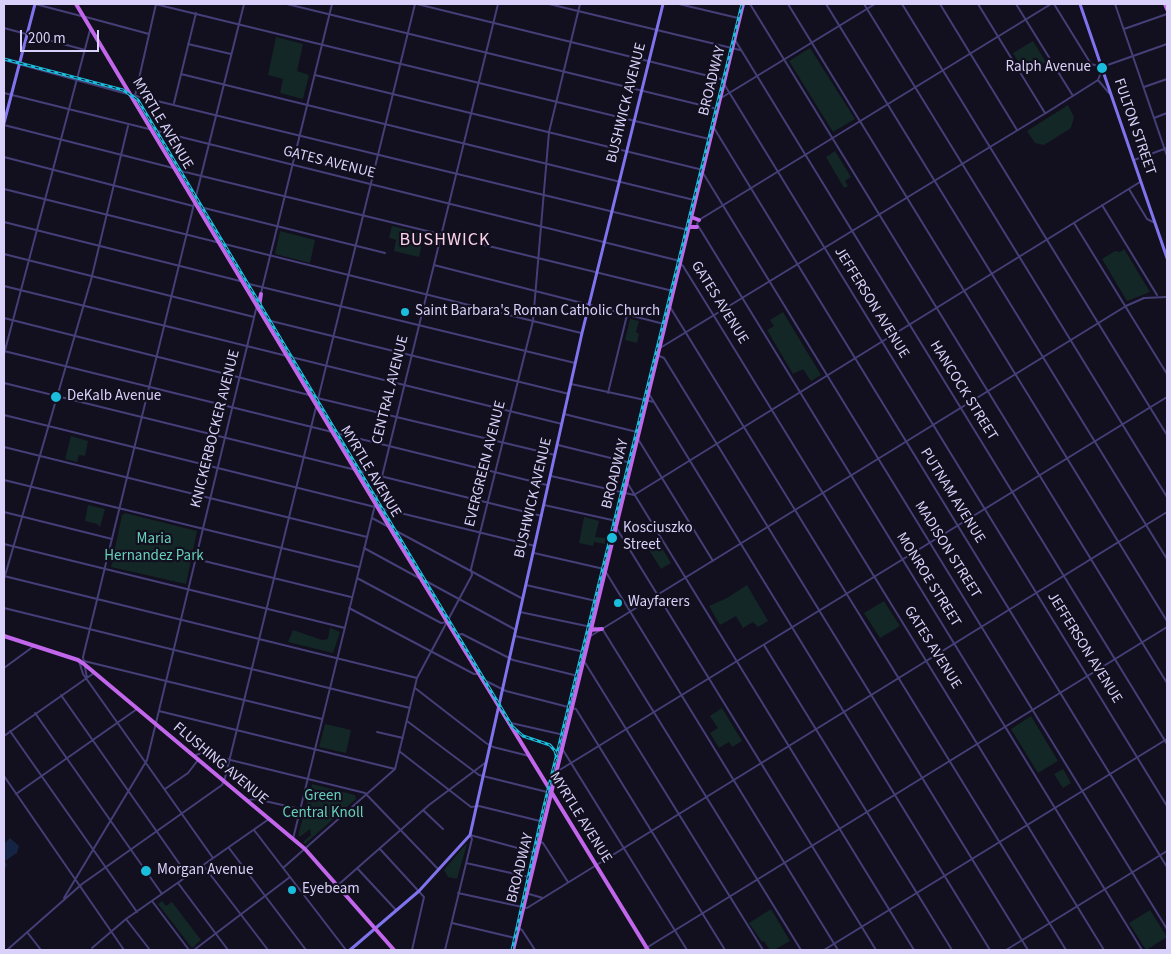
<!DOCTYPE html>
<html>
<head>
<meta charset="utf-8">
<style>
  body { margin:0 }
  #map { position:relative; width:1171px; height:954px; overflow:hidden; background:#120f1e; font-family:"Source Sans 3",sans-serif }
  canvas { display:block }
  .frame { position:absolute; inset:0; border:5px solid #d9d1f9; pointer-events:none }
  .scale { position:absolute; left:20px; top:30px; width:79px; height:22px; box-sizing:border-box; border:2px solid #d9d1f9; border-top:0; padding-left:6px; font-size:15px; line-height:18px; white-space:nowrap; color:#d9d1f9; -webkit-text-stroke:4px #120f1e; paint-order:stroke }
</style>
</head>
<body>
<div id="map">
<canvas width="1171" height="954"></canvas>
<div class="frame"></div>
<div class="scale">200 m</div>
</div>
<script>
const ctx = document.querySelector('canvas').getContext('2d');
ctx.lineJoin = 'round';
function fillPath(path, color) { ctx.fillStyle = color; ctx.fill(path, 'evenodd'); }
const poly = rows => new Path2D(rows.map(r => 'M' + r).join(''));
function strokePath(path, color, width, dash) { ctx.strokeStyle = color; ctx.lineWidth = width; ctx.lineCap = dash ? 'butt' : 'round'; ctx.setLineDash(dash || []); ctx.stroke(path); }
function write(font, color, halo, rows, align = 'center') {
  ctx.font = font + ' "Source Sans 3",sans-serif'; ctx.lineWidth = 4.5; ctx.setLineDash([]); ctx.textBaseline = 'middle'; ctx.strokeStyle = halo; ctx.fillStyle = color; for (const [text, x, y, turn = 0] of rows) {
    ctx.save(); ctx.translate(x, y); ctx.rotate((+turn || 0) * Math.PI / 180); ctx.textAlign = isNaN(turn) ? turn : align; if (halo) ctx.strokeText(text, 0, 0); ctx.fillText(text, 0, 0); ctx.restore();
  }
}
fillPath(poly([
  [276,37,303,44,297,71,309,75,303,99,280,93,283,79,268,75],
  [1033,41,1046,62,1026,75,1013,53],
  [810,48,855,119,833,132,789,61],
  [1068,105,1074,117,1071,128,1044,145,1035,143,1027,131],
  [835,151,851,177,845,181,848,186,844,188,826,157],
  [392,226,424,234,419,257,394,251,396,240,389,238],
  [280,231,315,240,310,263,275,254],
  [1124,249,1150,292,1127,301,1102,259,1115,251,1120,252],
  [783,312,821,375,811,381,803,369,793,374,767,330,774,326,770,320],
  [630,319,639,321,636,332,639,334,637,343,625,340],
  [71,436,88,441,85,456,79,455,77,462,65,459],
  [88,505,105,509,100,527,97,524,85,521],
  [125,513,197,531,186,584,111,567,122,515],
  [584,517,599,521,595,537,605,538,605,544,595,542,595,540,593,546,579,543],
  [659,543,671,563,661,569,649,550],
  [747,585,768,621,758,627,753,622,743,628,736,616,720,625,709,606,727,598],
  [884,601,900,626,880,638,864,613],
  [330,628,340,632,333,653,288,642,293,630,322,640,328,639],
  [722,708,742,741,732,747,729,742,719,748,710,733,718,728,710,716],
  [1031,716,1058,761,1038,773,1011,729],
  [325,724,351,730,346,753,319,747],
  [1063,769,1071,783,1063,788,1054,774],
  [312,784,355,795,356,799,305,844,303,842,311,835,310,829,301,836,298,836],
  [466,844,467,844,457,879,448,877,444,870],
  [162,901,166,906,172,902,201,940,192,948,158,904],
  [771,909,790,941,774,950,770,950,764,941,762,942,749,923],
  [1150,910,1167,937,1146,950,1129,923]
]), '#132727');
fillPath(poly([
  [10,838,19,846,17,853,5,861,7,865,4,870,4,844]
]), '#152442');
strokePath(poly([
  [35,4,81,16],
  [155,4,709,139],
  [287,4,717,109],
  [417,4,721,79,1167,806],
  [549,4,740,50],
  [679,4,738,18],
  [750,4,1167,683],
  [788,4,1167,621],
  [826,4,1167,559],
  [864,4,1167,497],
  [902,4,1167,435],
  [940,4,1017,130],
  [978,4,1045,113],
  [1016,4,1073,96],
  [1051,4,699,220,697,224,1142,950],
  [1054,4,1091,64,1102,67],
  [1115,4,1167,156],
  [86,17,149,34],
  [4,28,85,50],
  [1124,29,1167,14],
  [735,40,1167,744],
  [188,44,231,54],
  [4,60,120,92,688,230],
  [1102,67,1167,44],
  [181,74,694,200],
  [315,75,703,170],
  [1098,80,1109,93],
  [1144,87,1167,79],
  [4,93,676,260,683,266,714,316,1104,950],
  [135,96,156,4],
  [721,98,875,4],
  [174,103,196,13],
  [1046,113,1098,80,1102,70],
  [1154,118,1167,113],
  [4,125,173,168],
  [714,128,1167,867],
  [4,157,193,206],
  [1134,160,1167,148],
  [177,170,673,291],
  [703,173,1167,929],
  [4,189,581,333],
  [1129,189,1147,219,1153,222],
  [195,200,244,4],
  [1102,205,1157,295],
  [200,207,385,253],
  [4,222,240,281],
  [1074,223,1167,374],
  [4,254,254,317],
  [434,265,664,324],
  [245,283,575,363],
  [4,286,562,424],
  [261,293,332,4],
  [670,307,1066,950],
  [4,318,309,395],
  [267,320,569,394],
  [660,348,1054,108],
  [4,351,547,485],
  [4,354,90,30],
  [657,355,664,358,1028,950],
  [4,383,542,516],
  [571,384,654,402],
  [608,393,627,315],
  [649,394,990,950],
  [313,397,555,455],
  [564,414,637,432],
  [4,415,375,507],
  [638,439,713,561],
  [558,445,631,463],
  [4,447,367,537],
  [551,476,634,495],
  [4,480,359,567],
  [628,484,914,950],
  [634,495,1140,182],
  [544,505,612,520,616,524],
  [380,508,535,546],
  [4,512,112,539],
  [372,518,523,599],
  [617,529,876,950],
  [4,544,345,628],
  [364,548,419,578],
  [534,553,604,569,838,950],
  [196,559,351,597],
  [4,576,417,678],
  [357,578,441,623,447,622],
  [4,579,91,280,128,126],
  [424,580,516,630],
  [526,585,596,601],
  [4,608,410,708],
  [349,608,474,674,478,674],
  [520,612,596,628],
  [603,630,801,950],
  [456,635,462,634,513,660,578,676],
  [515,636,584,652],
  [589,637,1126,306,1144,298,1167,297],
  [764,645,952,950],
  [79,661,83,674,213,858],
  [84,661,322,719],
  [584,661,763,950],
  [4,668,34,646],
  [87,678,83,657,194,204],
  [484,680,506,691,576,709,725,950],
  [415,688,486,743,493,747,529,756],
  [61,695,188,876],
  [159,711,395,769],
  [35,713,162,894],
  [407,721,479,775,551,793],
  [511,723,564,735],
  [10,731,137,912],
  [377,732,403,738],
  [4,736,94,673],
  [563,750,687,950],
  [399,751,471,807,479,806,544,822],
  [196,755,202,753,365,793,438,869],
  [558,771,1167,397],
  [4,776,124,950],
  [165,789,188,773,198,760],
  [16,794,137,709],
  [249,800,256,799,300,809],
  [423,810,443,829],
  [254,830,346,950],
  [293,839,498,4],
  [540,842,543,843,568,882],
  [229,848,306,950],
  [380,849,424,897,412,950],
  [466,863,529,877],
  [203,865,268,950],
  [283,868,395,769,417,678,472,575,471,569,533,321,549,132,580,4],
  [357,868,396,910],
  [178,883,228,950],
  [338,885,429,805,485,763],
  [458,893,527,908,1167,512],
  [529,894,543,898],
  [64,898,147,760,259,297],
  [152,901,189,950],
  [126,919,150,950],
  [452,923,515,938],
  [518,928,522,930,535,950],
  [27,932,41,950],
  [92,948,126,919,269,819],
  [7,950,82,884,222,785,225,778,415,4],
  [194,950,290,877],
  [445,950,472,839,470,835,536,853],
  [643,950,1167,627],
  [824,950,1167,739],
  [1006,950,1167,851]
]), '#453f78', 2);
strokePath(poly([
  [1080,4,1167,258],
  [4,123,35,4],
  [350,950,419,891,470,835,582,333,663,4]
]), '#7f74ee', 3);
strokePath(poly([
  [76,4,399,543,648,950],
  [1165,4,1167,9],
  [691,217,699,220],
  [688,227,697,227],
  [259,307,261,294],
  [589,630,602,629],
  [4,636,78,660,84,664,305,849,394,950],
  [513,950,743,4]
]), '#c266ec', 4);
const rail = poly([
  [4,59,123,90,138,100,512,726,523,736,550,745,555,751,557,759],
  [512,950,543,810,742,4]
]);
strokePath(rail, '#1bbddc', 3);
strokePath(rail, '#120f1e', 1, [4]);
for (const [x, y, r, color] of [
  [1102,68,6,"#1bbddc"],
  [405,312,5,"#1bbddc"],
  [56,397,6,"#1bbddc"],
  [612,538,6,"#1bbddc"],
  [618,603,5,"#1bbddc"],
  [146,871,6,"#1bbddc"],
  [292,890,5,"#1bbddc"]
]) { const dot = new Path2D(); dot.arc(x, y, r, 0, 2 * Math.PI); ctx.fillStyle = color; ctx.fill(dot); strokePath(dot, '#120f1e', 2); }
write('15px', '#d9d1f9', '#120f1e', [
  ["Ralph Avenue",1091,68,"right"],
  ["Saint Barbara's Roman Catholic Church",415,312],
  ["DeKalb Avenue",67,397],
  ["Kosciuszko",623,529],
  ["Street",623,546],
  ["Wayfarers",628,603],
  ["Morgan Avenue",157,871],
  ["Eyebeam",302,890]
], 'left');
write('15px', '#d9d1f9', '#120f1e', [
  ["BROADWAY",713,81,-76],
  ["BUSHWICK AVENUE",627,103,-76],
  ["MYRTLE AVENUE",162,124,59],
  ["FULTON STREET",1134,127,71],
  ["GATES AVENUE",329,163,14],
  ["GATES AVENUE",719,303,58],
  ["JEFFERSON AVENUE",871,303,58],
  ["CENTRAL AVENUE",391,390,-76],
  ["HANCOCK STREET",963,391,58],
  ["KNICKERBOCKER AVENUE",216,429,-76],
  ["EVERGREEN AVENUE",486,464,-76],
  ["MYRTLE AVENUE",370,472,59],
  ["BROADWAY",616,474,-76],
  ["PUTNAM AVENUE",952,496,58],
  ["BUSHWICK AVENUE",534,498,-77],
  ["MADISON STREET",947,550,58],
  ["MONROE STREET",928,580,58],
  ["GATES AVENUE",932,648,58],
  ["JEFFERSON AVENUE",1084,648,58],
  ["FLUSHING AVENUE",220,764,40],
  ["MYRTLE AVENUE",580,818,58],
  ["BROADWAY",521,868,-76]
]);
write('15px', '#67d0bc', '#120f1e', [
  ["Maria",154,540],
  ["Hernandez Park",154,557],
  ["Green",323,797],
  ["Central Knoll",323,814]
]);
ctx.letterSpacing = '1px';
write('18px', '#fad3e9', '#120f1e', [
  ["BUSHWICK",445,241]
]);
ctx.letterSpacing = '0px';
</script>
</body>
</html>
